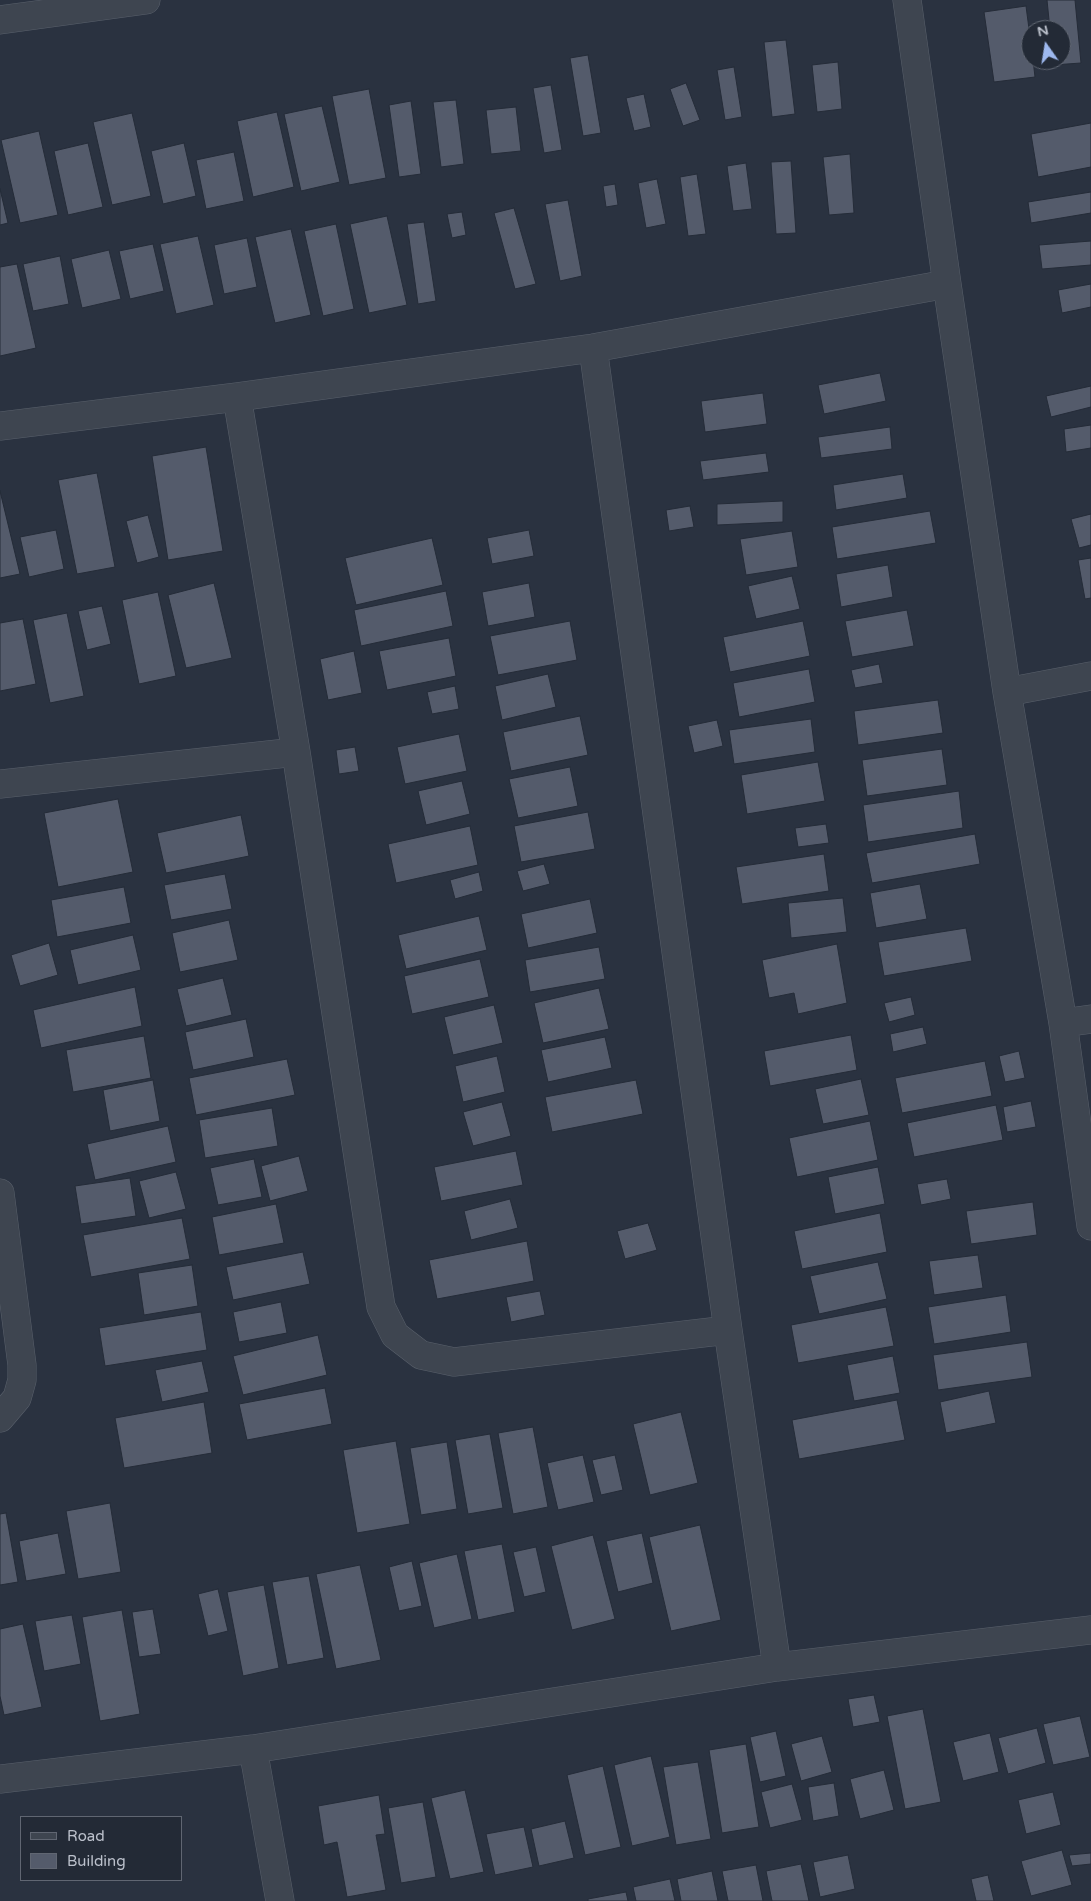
<!DOCTYPE html>
<html>
<head>
<meta charset="utf-8">
<style>
  body { margin:0 }
  #map { position:relative; width:1091px; height:1901px; overflow:hidden; background:#2a3240; font-family:"Varela Round",sans-serif }
  canvas { display:block }
  .legend { position:absolute; left:20px; top:1816px; width:162px; height:65px; box-sizing:border-box; background:#232a36; border:1px solid #606672; margin:0; padding:6px 9px; list-style:none; font-size:15px; color:#bbc0cb }
  .legend li { display:flex; align-items:center; gap:10px; height:25px }
  .legend b { width:25px; border:1px solid #606672 }
  .north { position:absolute; left:1021px; top:20px; width:50px; height:50px; box-sizing:border-box; background:#232a36; border:1px solid #606672; border-radius:50%; rotate:347deg; font-size:14px; font-weight:700; line-height:20px; text-align:center; color:#bbc0cb }
  .north::after { content:''; display:block; margin:auto; width:18px; height:22px; background:#9db8ee; clip-path:polygon(50% 0,100% 100%,50% 72%,0 100%) }
</style>
</head>
<body>
<div id="map">
<canvas width="1091" height="1901"></canvas>
<ul class="legend">
<li><b style="height:6px;background:#3e4550"></b>Road</li>
<li><b style="height:14px;background:#545b6b"></b>Building</li>
</ul>
<div class="north">N</div>
</div>
<script>
const ctx = document.querySelector('canvas').getContext('2d');
ctx.lineJoin = 'round';
function fillPath(path, color) { ctx.fillStyle = color; ctx.fill(path, 'evenodd'); }
const poly = rows => new Path2D(rows.map(r => 'M' + r).join(''));
function strokePath(path, color, width, dash) { ctx.strokeStyle = color; ctx.lineWidth = width; ctx.lineCap = dash ? 'butt' : 'round'; ctx.setLineDash(dash || []); ctx.stroke(path); }
const building = poly([
  [1047,0,1075,0,1081,63,1053,65,1053,60,1061,60,1061,30,1050,30,1047,0],
  [1026,6,1031,44,1031,60,1033,60,1035,77,994,82,984,12,1026,6],
  [786,40,795,114,772,117,764,42,786,40],
  [588,55,601,133,583,136,570,58,588,55],
  [838,62,842,109,817,112,812,65,838,62],
  [734,67,742,117,725,120,717,70,734,67],
  [686,83,700,120,683,126,670,89,686,83],
  [551,85,562,150,544,153,533,88,551,85],
  [369,89,386,178,349,185,332,96,369,89],
  [644,94,651,127,634,131,626,98,644,94],
  [456,100,464,164,441,167,433,102,456,100],
  [411,101,421,174,399,177,389,105,411,101],
  [322,106,340,182,301,191,284,114,322,106],
  [516,107,521,151,491,154,486,110,516,107],
  [277,112,294,187,253,197,237,121,277,112],
  [132,113,151,196,112,205,93,122,132,113],
  [1091,123,1091,167,1038,177,1031,134,1091,123],
  [39,131,58,215,20,223,1,140,39,131],
  [88,143,103,207,68,215,54,151,88,143],
  [184,143,196,196,163,204,151,151,184,143],
  [234,152,244,201,206,209,196,160,234,152],
  [850,154,854,213,829,215,823,157,850,154],
  [791,161,796,233,776,234,771,162,791,161],
  [746,163,752,209,733,211,727,166,746,163],
  [697,174,706,234,688,236,680,177,697,174],
  [657,179,666,224,646,228,638,183,657,179],
  [615,184,618,205,606,207,603,186,615,184],
  [0,189,8,223,0,225,0,189],
  [1091,192,1091,213,1031,223,1028,202,1091,192],
  [568,200,582,276,560,281,545,204,568,200],
  [514,208,536,284,515,289,494,213,514,208],
  [462,212,466,235,452,238,447,214,462,212],
  [387,216,407,305,369,313,350,224,387,216],
  [424,222,436,301,418,304,407,224,424,222],
  [336,224,354,309,323,316,304,231,336,224],
  [291,229,311,315,275,323,255,237,291,229],
  [198,236,214,305,176,314,160,244,198,236],
  [247,238,257,287,224,294,214,245,247,238],
  [1091,241,1091,265,1042,269,1039,245,1091,241],
  [153,244,164,291,130,299,119,251,153,244],
  [109,250,121,299,82,308,71,259,109,250],
  [60,256,69,304,33,311,23,264,60,256],
  [17,264,36,348,0,356,0,267,17,264],
  [1091,284,1091,307,1062,313,1058,290,1091,284],
  [880,373,886,401,824,414,818,385,880,373],
  [1091,386,1091,407,1051,417,1046,396,1091,386],
  [763,393,767,424,705,432,701,401,763,393],
  [1091,425,1091,448,1066,452,1064,429,1091,425],
  [890,427,892,449,821,458,818,437,890,427],
  [206,447,223,551,168,560,152,456,206,447],
  [766,453,769,472,703,480,700,461,766,453],
  [97,473,115,567,77,574,58,480,97,473],
  [903,474,907,498,836,510,833,485,903,474],
  [0,491,20,574,0,578,0,491],
  [783,501,783,522,717,525,717,504,783,501],
  [690,506,694,527,669,531,666,510,690,506],
  [930,511,936,543,837,559,832,527,930,511],
  [1091,514,1091,545,1079,548,1071,519,1091,514],
  [148,515,159,557,137,563,126,521,148,515],
  [56,530,64,569,29,577,20,537,56,530],
  [529,530,534,556,492,564,487,538,529,530],
  [792,531,798,567,746,575,740,539,792,531],
  [432,538,443,585,356,605,345,558,432,538],
  [1091,558,1091,598,1085,599,1078,560,1091,558],
  [888,565,893,597,841,607,836,574,888,565],
  [792,576,800,609,756,619,748,586,792,576],
  [214,583,232,658,186,668,168,595,214,583],
  [529,583,535,617,488,626,482,592,529,583],
  [446,591,453,626,361,646,354,610,446,591],
  [158,592,176,676,139,684,122,600,158,592],
  [102,606,111,644,87,650,78,611,102,606],
  [907,610,914,646,852,657,845,621,907,610],
  [67,613,84,696,50,703,33,620,67,613],
  [23,619,36,684,0,691,0,623,23,619],
  [570,621,577,660,498,675,490,636,570,621],
  [803,621,810,656,730,672,723,637,803,621],
  [449,638,456,676,387,690,379,651,449,638],
  [354,651,362,693,328,700,320,659,354,651],
  [879,664,883,683,855,688,851,670,879,664],
  [809,669,815,702,739,717,733,683,809,669],
  [548,674,556,707,502,720,495,686,548,674],
  [455,686,459,709,432,714,427,692,455,686],
  [938,700,943,733,858,745,854,711,938,700],
  [580,716,588,755,511,771,503,732,580,716],
  [811,719,815,752,734,764,729,730,811,719],
  [717,720,723,746,694,753,688,726,717,720],
  [459,734,467,771,405,784,397,747,459,734],
  [355,747,359,771,339,774,336,750,355,747],
  [942,749,947,785,867,796,862,760,942,749],
  [818,762,825,801,747,814,741,775,818,762],
  [570,767,578,806,518,818,509,779,570,767],
  [462,781,470,814,426,825,418,791,462,781],
  [959,791,963,828,868,842,863,805,959,791],
  [118,799,133,872,58,887,44,813,118,799],
  [588,812,595,849,521,862,514,826,588,812],
  [241,815,249,856,166,873,157,833,241,815],
  [826,824,829,843,798,847,795,828,826,824],
  [470,826,478,865,396,883,388,844,470,826],
  [975,834,980,864,872,883,866,853,975,834],
  [824,854,829,891,742,904,736,867,824,854],
  [544,864,550,884,523,891,517,871,544,864],
  [479,872,483,891,455,899,450,880,479,872],
  [225,874,232,909,171,920,164,885,225,874],
  [920,884,927,919,876,928,870,893,920,884],
  [124,887,131,923,57,937,51,900,124,887],
  [843,898,847,932,791,938,788,903,843,898],
  [590,899,597,933,528,948,521,914,590,899],
  [479,916,487,950,406,969,398,935,479,916],
  [229,920,238,960,180,972,172,933,229,920],
  [966,928,972,961,884,976,878,942,966,928],
  [133,935,141,970,78,985,70,950,133,935],
  [49,943,58,975,20,986,11,955,49,943],
  [837,944,847,1003,798,1014,794,993,769,998,762,960,837,944],
  [599,947,605,979,530,992,525,960,599,947],
  [480,959,489,997,412,1014,404,976,480,959],
  [223,978,232,1015,186,1026,177,989,223,978],
  [135,987,142,1026,41,1048,33,1010,135,987],
  [599,988,609,1029,543,1043,534,1003,599,988],
  [911,997,915,1015,889,1022,884,1003,911,997],
  [494,1005,503,1043,453,1055,444,1017,494,1005],
  [246,1019,254,1057,193,1070,185,1032,246,1019],
  [923,1027,927,1044,893,1052,890,1034,923,1027],
  [851,1035,857,1070,770,1086,764,1051,851,1035],
  [144,1036,151,1078,73,1092,66,1050,144,1036],
  [605,1037,612,1068,548,1082,541,1050,605,1037],
  [1019,1051,1025,1078,1005,1082,999,1056,1019,1051],
  [497,1056,505,1092,463,1102,455,1066,497,1056],
  [287,1059,295,1095,196,1115,189,1078,287,1059],
  [985,1061,992,1096,902,1113,895,1078,985,1061],
  [861,1079,869,1115,823,1124,815,1089,861,1079],
  [153,1080,160,1121,110,1131,103,1090,153,1080],
  [636,1080,643,1114,552,1132,545,1097,636,1080],
  [1031,1101,1036,1127,1007,1132,1003,1107,1031,1101],
  [502,1102,511,1136,473,1146,463,1112,502,1102],
  [996,1105,1003,1140,914,1157,907,1123,996,1105],
  [272,1108,278,1146,205,1158,199,1120,272,1108],
  [870,1121,878,1160,797,1177,789,1138,870,1121],
  [168,1126,176,1162,95,1180,87,1144,168,1126],
  [516,1151,523,1185,441,1201,434,1167,516,1151],
  [299,1156,308,1191,270,1201,261,1166,299,1156],
  [254,1159,262,1197,218,1205,210,1168,254,1159],
  [878,1167,885,1204,835,1214,828,1177,878,1167],
  [176,1172,186,1209,149,1218,139,1181,176,1172],
  [130,1178,136,1216,81,1224,75,1186,130,1178],
  [947,1179,951,1199,921,1205,917,1184,947,1179],
  [510,1199,518,1228,471,1240,464,1211,510,1199],
  [1033,1202,1037,1235,971,1244,966,1211,1033,1202],
  [276,1204,284,1243,219,1255,212,1217,276,1204],
  [880,1213,887,1252,802,1269,794,1231,880,1213],
  [182,1218,190,1259,91,1277,83,1235,182,1218],
  [648,1223,657,1250,625,1259,617,1231,648,1223],
  [527,1241,534,1281,437,1299,429,1260,527,1241],
  [303,1252,310,1284,233,1300,226,1267,303,1252],
  [978,1255,983,1288,934,1295,929,1261,978,1255],
  [878,1262,887,1299,819,1314,810,1276,878,1262],
  [192,1265,198,1306,144,1315,138,1273,192,1265],
  [540,1291,545,1315,511,1322,506,1297,540,1291],
  [1006,1295,1011,1332,934,1344,928,1307,1006,1295],
  [281,1302,287,1333,239,1342,233,1312,281,1302],
  [886,1307,894,1346,798,1363,791,1325,886,1307],
  [201,1312,207,1350,105,1366,99,1328,201,1312],
  [318,1335,327,1375,243,1395,233,1356,318,1335],
  [1027,1342,1032,1377,938,1390,933,1355,1027,1342],
  [893,1356,900,1393,854,1401,847,1365,893,1356],
  [202,1361,209,1392,162,1402,155,1370,202,1361],
  [325,1388,332,1424,247,1440,239,1404,325,1388],
  [989,1391,996,1423,946,1433,940,1402,989,1391],
  [897,1400,905,1440,799,1459,792,1420,897,1400],
  [204,1402,212,1453,124,1468,115,1418,204,1402],
  [681,1412,698,1483,650,1495,633,1424,681,1412],
  [533,1427,548,1507,513,1514,498,1433,533,1427],
  [490,1434,503,1508,468,1514,455,1440,490,1434],
  [396,1441,410,1524,357,1533,343,1450,396,1441],
  [447,1442,457,1509,421,1515,410,1448,447,1442],
  [583,1455,594,1502,558,1510,547,1463,583,1455],
  [615,1455,623,1490,601,1495,592,1460,615,1455],
  [110,1503,121,1572,78,1579,66,1511,110,1503],
  [6,1513,18,1582,0,1585,0,1514,6,1513],
  [700,1525,721,1620,671,1631,649,1537,700,1525],
  [58,1533,66,1574,26,1581,19,1541,58,1533],
  [642,1533,653,1583,618,1592,606,1541,642,1533],
  [593,1535,615,1619,572,1630,551,1546,593,1535],
  [502,1544,515,1612,478,1620,464,1551,502,1544],
  [536,1547,546,1592,524,1597,513,1552,536,1547],
  [457,1554,472,1619,434,1628,419,1563,457,1554],
  [412,1561,422,1606,399,1611,389,1567,412,1561],
  [360,1565,381,1660,336,1669,316,1574,360,1565],
  [309,1576,324,1658,287,1665,272,1582,309,1576],
  [264,1585,279,1668,243,1676,227,1592,264,1585],
  [218,1589,228,1631,208,1636,198,1594,218,1589],
  [153,1609,161,1654,139,1657,132,1612,153,1609],
  [122,1610,140,1714,100,1721,82,1617,122,1610],
  [72,1615,81,1664,44,1671,35,1621,72,1615],
  [23,1624,42,1707,4,1715,0,1696,0,1629,23,1624],
  [874,1695,880,1722,853,1727,848,1699,874,1695],
  [923,1709,941,1802,905,1809,887,1716,923,1709],
  [1080,1716,1090,1757,1053,1765,1043,1724,1080,1716],
  [1037,1728,1046,1763,1008,1774,998,1738,1037,1728],
  [776,1731,786,1776,760,1782,750,1737,776,1731],
  [990,1733,999,1772,963,1781,953,1742,990,1733],
  [822,1736,832,1772,801,1781,791,1744,822,1736],
  [746,1744,759,1827,722,1833,709,1750,746,1744],
  [651,1756,670,1837,632,1846,614,1765,651,1756],
  [698,1762,711,1839,676,1845,663,1767,698,1762],
  [603,1766,621,1847,585,1855,567,1775,603,1766],
  [884,1770,894,1810,860,1819,850,1779,884,1770],
  [834,1783,839,1816,813,1821,808,1787,834,1783],
  [792,1784,802,1820,770,1828,761,1792,792,1784],
  [465,1790,484,1872,450,1879,431,1798,465,1790],
  [1053,1792,1061,1825,1026,1834,1018,1800,1053,1792],
  [379,1795,385,1834,376,1835,386,1890,347,1897,337,1842,324,1845,318,1806,379,1795],
  [423,1802,436,1877,401,1883,388,1808,423,1802],
  [565,1821,574,1858,539,1866,531,1829,565,1821],
  [524,1827,533,1867,495,1875,486,1834,524,1827],
  [1062,1850,1072,1885,1031,1896,1021,1861,1062,1850],
  [1091,1853,1091,1864,1072,1866,1069,1855,1091,1853],
  [848,1855,855,1889,820,1897,813,1862,848,1855],
  [801,1864,809,1901,772,1901,766,1871,801,1864],
  [756,1865,763,1901,728,1901,722,1871,756,1865],
  [712,1871,718,1901,681,1901,677,1879,712,1871],
  [988,1875,994,1901,976,1901,971,1879,988,1875],
  [670,1879,675,1901,636,1901,633,1887,670,1879],
  [626,1892,628,1901,588,1901,588,1899,626,1892]
]);
fillPath(building, '#545b6b');
strokePath(building, '#252c38', 1);
const minor = poly([
  [907,0,947,284,1007,692,1063,1023,1091,1226],
  [0,20,146,0],
  [593,348,728,1330,777,1667],
  [237,397,296,752,381,1307,395,1335,421,1355,454,1362,728,1330],
  [0,426,237,397,593,348,947,284],
  [1007,692,1091,676],
  [0,784,296,752],
  [1063,1023,1091,1019],
  [0,1193,22,1365,22,1380,17,1398,0,1418],
  [253,1749,280,1901],
  [0,1779,253,1749,777,1667,1091,1630]
]);
strokePath(minor, '#59606b', 29);
strokePath(minor, '#3e4550', 28);
</script>
</body>
</html>
